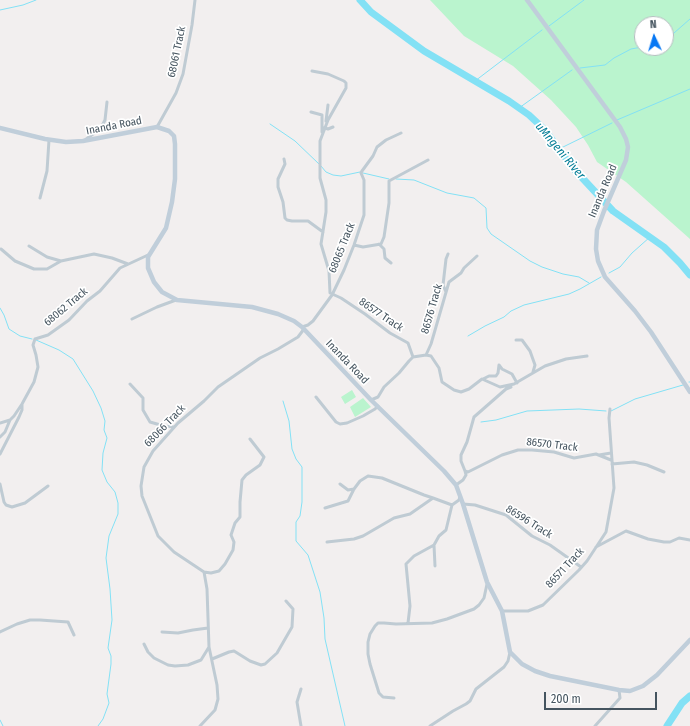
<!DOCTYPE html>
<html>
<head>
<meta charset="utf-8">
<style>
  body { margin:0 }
  #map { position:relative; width:690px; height:726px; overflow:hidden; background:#f2efef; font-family:"Fira Sans Condensed",sans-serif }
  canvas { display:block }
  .north { position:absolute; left:634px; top:16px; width:40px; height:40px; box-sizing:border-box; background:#fff; border:1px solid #b5bbbf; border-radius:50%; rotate:356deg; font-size:11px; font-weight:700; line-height:16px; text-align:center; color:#45545f }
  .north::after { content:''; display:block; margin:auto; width:14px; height:18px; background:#0778f4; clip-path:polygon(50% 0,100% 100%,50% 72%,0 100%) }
  .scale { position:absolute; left:544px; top:692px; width:113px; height:18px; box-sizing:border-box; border:2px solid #45545f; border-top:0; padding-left:5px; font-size:12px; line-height:14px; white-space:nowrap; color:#45545f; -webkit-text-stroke:3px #fff; paint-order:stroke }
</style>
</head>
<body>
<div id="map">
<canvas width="690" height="726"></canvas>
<div class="north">N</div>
<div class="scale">200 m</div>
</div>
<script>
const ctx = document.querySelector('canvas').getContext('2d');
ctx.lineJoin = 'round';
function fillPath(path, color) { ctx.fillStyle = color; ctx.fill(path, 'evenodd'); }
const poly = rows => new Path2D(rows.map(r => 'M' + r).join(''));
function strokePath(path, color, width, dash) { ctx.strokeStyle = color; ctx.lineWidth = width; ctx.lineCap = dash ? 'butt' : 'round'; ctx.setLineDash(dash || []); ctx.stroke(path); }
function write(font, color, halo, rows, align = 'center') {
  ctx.font = font + ' "Fira Sans Condensed",sans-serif'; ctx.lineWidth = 3.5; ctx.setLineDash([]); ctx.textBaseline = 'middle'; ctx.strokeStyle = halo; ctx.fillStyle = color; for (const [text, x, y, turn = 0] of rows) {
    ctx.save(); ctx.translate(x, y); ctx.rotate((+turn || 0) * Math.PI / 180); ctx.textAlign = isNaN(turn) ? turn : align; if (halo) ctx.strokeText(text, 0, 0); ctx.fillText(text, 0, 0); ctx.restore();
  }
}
fillPath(poly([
  [430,0,690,0,690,239,626,182,597,162,588,145,576,127,551,100,513,66,464,36],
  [642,24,666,24,666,48,642,48],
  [352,390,356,397,345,404,341,397],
  [363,398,371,407,355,417,350,407]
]), '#baf4ce');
strokePath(poly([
  [0,10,23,5,36,0],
  [549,26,584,0],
  [666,40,690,19],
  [580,68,605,65,614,58,631,49,642,47],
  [475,81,542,30],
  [519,108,572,70],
  [617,120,690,89],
  [270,124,295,141,319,164],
  [559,149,612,123],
  [321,166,326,172,333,175,341,176,360,172],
  [363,173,389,179],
  [396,179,414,180,447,193,474,198,486,208,487,228,491,234,530,261,542,267,563,274,579,277,589,283],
  [609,273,620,267,632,253,650,237],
  [0,308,4,315,9,329,20,336,32,339],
  [468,336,485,326,504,317,511,311,524,305,569,294,580,289,601,277],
  [36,340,59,350,73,359,93,391,101,408,105,421,104,430,107,438,103,453,102,470,107,482,115,492,118,503,118,514,109,536,106,558,110,589,112,620,108,648,111,656,111,664,107,694,109,703,103,719,98,726],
  [689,382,690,382],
  [283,401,289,421,292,449,296,459,302,467,302,502,300,516,296,522,296,541,308,555,320,592,324,618,325,639,345,726],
  [611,411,635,399,683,385],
  [481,422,496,420,527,411,579,409,606,411],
  [0,720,3,726]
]), '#83e1f5', 1);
strokePath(poly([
  [360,0,371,12,424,51,509,101,529,115,545,130,573,168,613,211,664,247,680,263,690,275],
  [667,726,682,703,690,696]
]), '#83e1f5', 7);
strokePath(poly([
  [312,71,328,74,344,81,346,83,346,88,328,120,320,141,320,178,326,200,326,212,321,244,329,271,330,293,341,298,365,314,390,333,408,343,413,357],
  [311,112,322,115,322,132],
  [326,121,328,105],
  [157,127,176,93,183,74,192,25,195,0],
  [325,127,325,128,328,129,333,127],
  [85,140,101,128,105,120,107,102],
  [284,159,285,164,278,179,278,187,283,202,285,218,287,220,292,221,308,221,323,232],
  [40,198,47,171,49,140],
  [379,244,384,249,385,258,391,263],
  [354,245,363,247,381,244,384,237,389,203,389,181,428,160],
  [29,246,47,257,61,261],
  [1,249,15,261,34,269,47,269,61,261,94,254,112,258,128,264],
  [446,292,443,285,446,259,448,254],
  [132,319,157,307,176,300],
  [302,327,308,325,313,321,332,295,344,270,354,245,364,215,364,180,361,173,362,171,373,156,377,147,386,140,401,133],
  [516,340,522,340,530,351,535,365,533,372],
  [426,355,431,344,449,282,461,273,464,268,477,256],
  [483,379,489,376,496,376,498,373,499,365,502,369,512,374,517,383],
  [130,384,143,398,143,410,150,422,164,426,174,427],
  [316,397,336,422,340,424,347,423,363,416,375,409,378,406],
  [371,400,378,397,384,387,399,373,409,361,413,357,426,355,431,356,439,368,442,382,454,390,461,392,469,389,482,379,500,387,514,384,545,366,566,359,587,356],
  [0,423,10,420,14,416,22,404,34,382,38,367,36,355,33,345,35,339,48,335,69,320,87,301,100,291,120,268,148,255],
  [0,437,5,432,10,420],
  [0,454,19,417,22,410,22,404],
  [599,455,611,453],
  [612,464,634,462,647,465,664,472],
  [465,471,461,461,461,455,467,442,474,417,506,389,511,387],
  [0,484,4,502,6,505,12,507,25,503,48,486],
  [340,484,348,490,354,489],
  [456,485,463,480,466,475,465,471,468,472,502,455,518,450,532,450,554,452,574,458,596,454,611,460],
  [463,504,475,505,506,515,532,536,550,545,581,567],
  [325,508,348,501,354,489,360,481,368,476,382,478,424,495,433,498],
  [327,542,354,539,363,536,394,518,410,514,433,498,452,505],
  [434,545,435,566],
  [596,547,626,531,648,539,664,542,670,542,679,538,690,540],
  [204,572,211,573,219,571,225,564,233,550,234,542,231,535,235,523,240,517,240,502,242,480,246,475,260,465,264,457,250,439],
  [502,611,528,611,543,605,579,570,587,561,606,532,614,488,609,418,610,409],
  [408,623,410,606,406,564,414,556,434,545,439,536,446,530,452,505,459,500,460,496],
  [0,632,17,624,30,620,40,620,68,622,74,635],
  [162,632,178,633,193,630,208,628],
  [144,644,148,652,154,658,168,665,175,666,188,665,201,660,209,647],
  [212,659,229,652,234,651,250,661,261,665,265,664,277,653,292,627,293,609,286,601],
  [394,698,383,697,379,693,370,664,368,654,368,642,370,634,375,626,378,623,384,623,396,624,432,623,447,619,474,609,479,605,484,598,487,584],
  [200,726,215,710,218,699,217,685,209,647,207,589,204,572,174,552,158,536,142,496,141,486,144,467,153,451,178,423,204,401,218,387,260,358,278,349,298,337,304,329],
  [301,726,297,702,301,689],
  [430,726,453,711,466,704,470,701,476,689,504,667,508,661,510,652],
  [595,726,620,698,619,690]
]), '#bfcbd3', 3);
strokePath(poly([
  [527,0,620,127,626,139,628,147,626,160,604,211,597,230,596,249,598,261,605,277,635,311,651,332,690,392],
  [0,128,45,139,66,142,83,141,157,127,169,131,174,136,175,144,175,179,172,202,166,228,148,257,148,268,154,282,162,292,177,300,252,307,278,314,294,321,302,327,371,400,444,471,456,485,463,504,487,582,502,611,510,652,522,664,535,671,550,676,619,690,630,691,643,686,657,675,690,640]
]), '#c0ceda', 4.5);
write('11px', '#45545f', '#fff', [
  ["68061 Track",177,52,-78],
  ["Inanda Road",114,126,-11],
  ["Inanda Road",603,191,-67],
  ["68065 Track",342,248,-68],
  ["68062 Track",66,307,-40],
  ["86576 Track",432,309,-74],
  ["86577 Track",381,315,34],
  ["Inanda Road",347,362,46],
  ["68066 Track",165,426,-46],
  ["86570 Track",552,445,7],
  ["86596 Track",529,522,32],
  ["86571 Track",565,568,-47]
]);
write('italic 12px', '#037d96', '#fff', [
  ["uMngeni River",560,151,50]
]);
</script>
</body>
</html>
